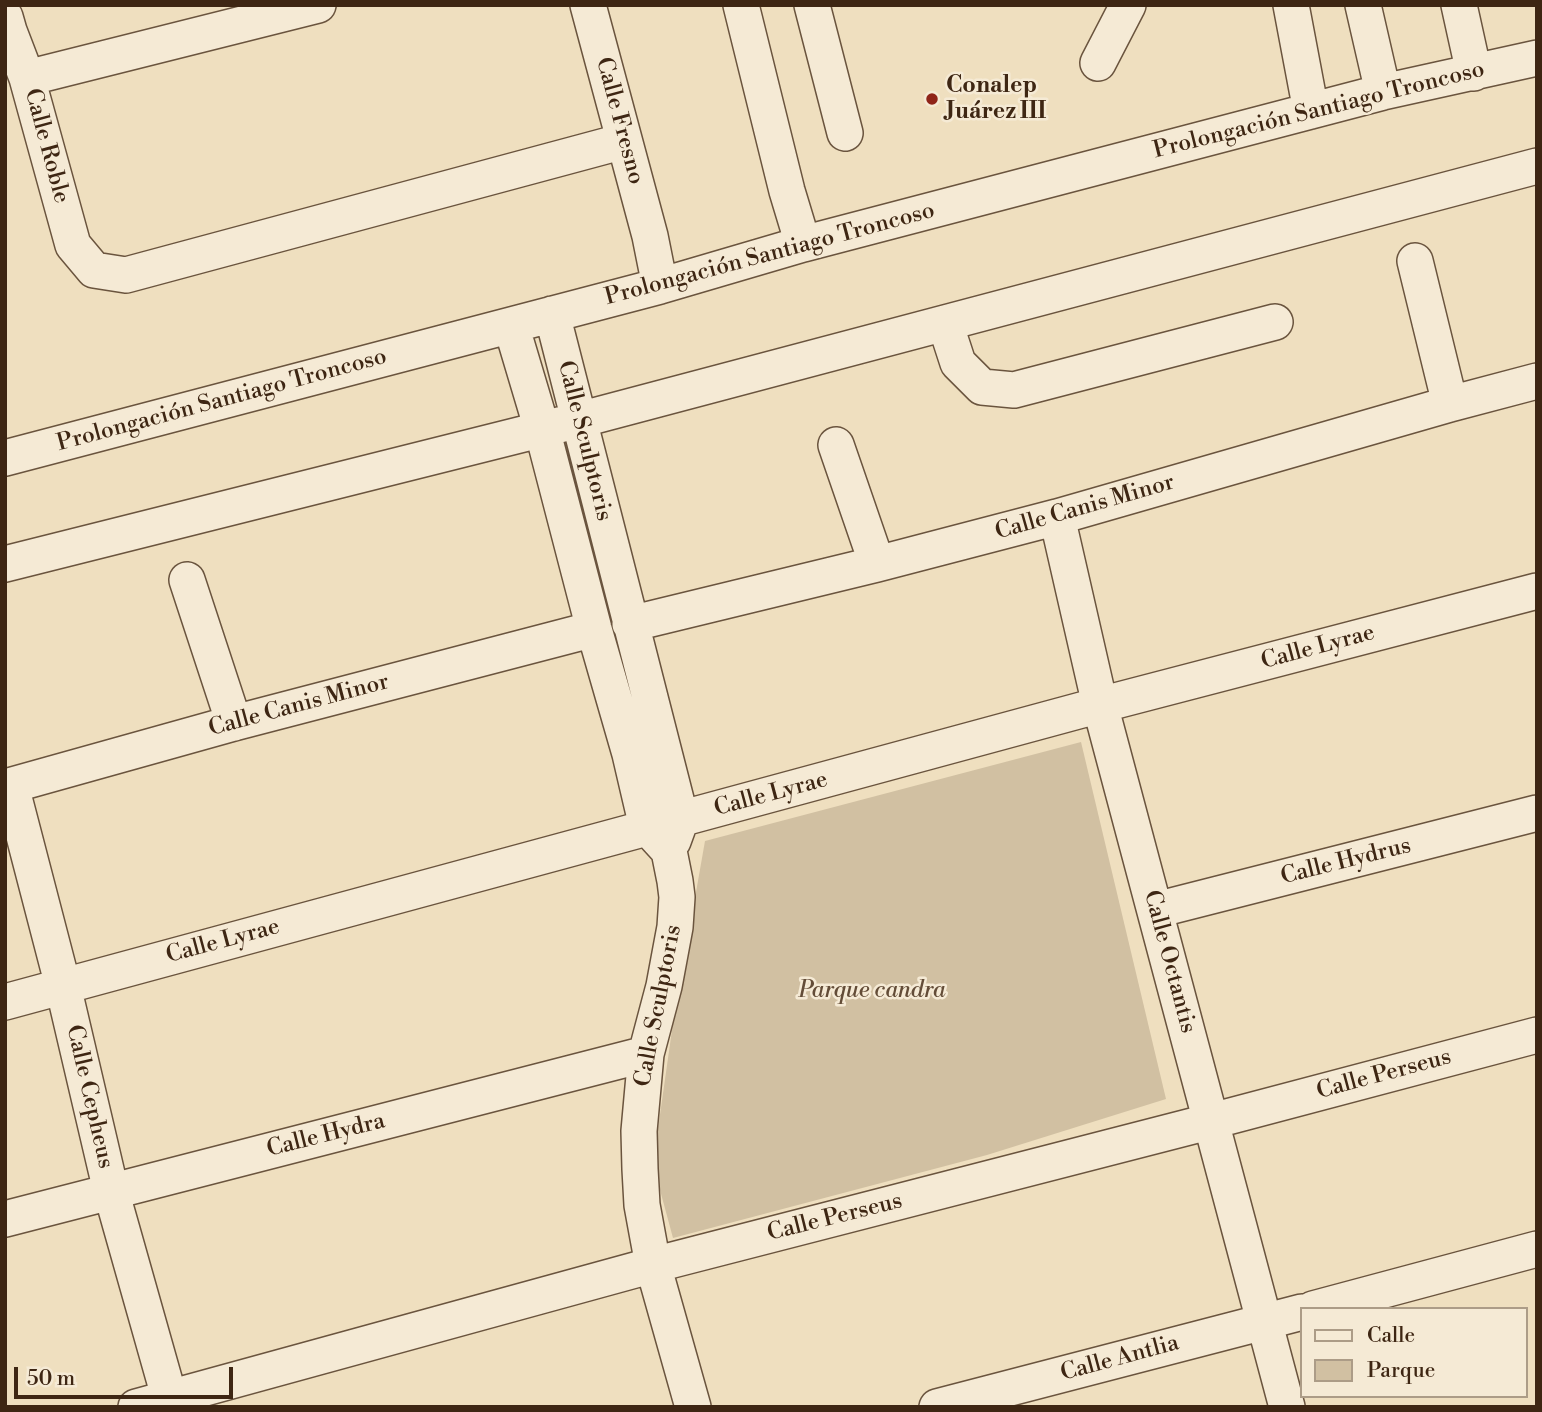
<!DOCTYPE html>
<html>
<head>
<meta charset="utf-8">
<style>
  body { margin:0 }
  #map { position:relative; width:1542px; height:1412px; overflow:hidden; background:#efdfbf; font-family:"Libre Bodoni",serif }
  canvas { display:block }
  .frame { position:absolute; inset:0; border:7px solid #3e2613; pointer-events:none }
  .legend { position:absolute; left:1300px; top:1307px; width:228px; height:91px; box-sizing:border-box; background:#f5ead5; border:2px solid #ac9c87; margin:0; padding:9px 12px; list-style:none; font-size:21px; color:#3e2613 }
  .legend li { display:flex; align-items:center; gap:14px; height:35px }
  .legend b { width:35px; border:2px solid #ac9c87 }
  .scale { position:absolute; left:14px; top:1367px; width:219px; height:32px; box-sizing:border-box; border:4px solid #3e2613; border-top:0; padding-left:9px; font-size:21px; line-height:24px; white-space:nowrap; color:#3e2613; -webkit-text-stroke:5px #f5ead5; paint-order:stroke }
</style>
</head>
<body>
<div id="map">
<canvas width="1542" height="1412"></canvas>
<div class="frame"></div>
<ul class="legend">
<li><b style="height:9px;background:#f5ead5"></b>Calle</li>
<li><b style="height:19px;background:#d1c0a2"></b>Parque</li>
</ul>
<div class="scale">50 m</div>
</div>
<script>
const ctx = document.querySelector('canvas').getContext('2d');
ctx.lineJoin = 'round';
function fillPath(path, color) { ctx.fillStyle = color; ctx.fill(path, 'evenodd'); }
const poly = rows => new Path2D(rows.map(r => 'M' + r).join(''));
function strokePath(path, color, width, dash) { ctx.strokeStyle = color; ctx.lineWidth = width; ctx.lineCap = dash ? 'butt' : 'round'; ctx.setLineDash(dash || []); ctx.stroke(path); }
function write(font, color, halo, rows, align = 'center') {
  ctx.font = font + ' "Libre Bodoni",serif'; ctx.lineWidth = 5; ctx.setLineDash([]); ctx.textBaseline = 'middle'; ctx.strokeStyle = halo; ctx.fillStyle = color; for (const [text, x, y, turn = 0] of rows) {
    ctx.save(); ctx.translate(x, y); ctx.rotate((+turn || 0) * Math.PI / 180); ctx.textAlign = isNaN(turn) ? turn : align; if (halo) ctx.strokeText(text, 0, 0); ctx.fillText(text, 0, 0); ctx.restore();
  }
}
fillPath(poly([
  [1081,742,1166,1099,987,1155,673,1238,653,1164,673,1023,705,841]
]), '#d1c0a2');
const minor = poly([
  [588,5,650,236,660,286],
  [741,5,787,191,803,244],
  [812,5,845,133],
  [1291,5,1311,111],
  [1363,5,1383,92],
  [1459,5,1474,73],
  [5,17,9,31,27,78,73,245,94,270,126,275,624,141],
  [1098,63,1128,5],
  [27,78,318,5],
  [1415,261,1450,404],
  [552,314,681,819,673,841],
  [945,323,958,363,982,387,1014,390,1275,322],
  [511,325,542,429,594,629,630,754,647,827,669,851,675,881,677,897,675,927,664,986,646,1054,639,1131,640,1169,642,1205,653,1265,693,1407],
  [836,445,877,564],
  [5,458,660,286,803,244,1383,92,1537,58],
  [1057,517,1100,705,1287,1407],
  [5,564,579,420,1537,166],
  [187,580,234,723],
  [630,624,877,564,1057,517,1450,404,1537,381],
  [11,786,63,986,111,1191,172,1407],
  [5,787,234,723,594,629],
  [1156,910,1537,813],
  [5,1002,1100,705,1537,591],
  [5,1219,646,1054],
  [1313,1309,1537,1249],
  [136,1407,653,1265,1212,1121,1537,1035],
  [937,1407,1302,1312]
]);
strokePath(minor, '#6a543e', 38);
strokePath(minor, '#f5ead5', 35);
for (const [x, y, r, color] of [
  [932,99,7,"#8f2418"]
]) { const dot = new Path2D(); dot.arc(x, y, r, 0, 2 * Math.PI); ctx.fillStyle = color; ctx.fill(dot); strokePath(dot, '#f5ead5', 2.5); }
write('bold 23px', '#3e2613', '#f5ead5', [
  ["Conalep",946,86],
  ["Juárez III",946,112]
], 'left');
write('23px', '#3e2613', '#f5ead5', [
  ["Prolongación Santiago Troncoso",1319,111,-14],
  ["Calle Fresno",619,121,75],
  ["Calle Roble",46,146,75],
  ["Prolongación Santiago Troncoso",770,255,-15],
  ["Prolongación Santiago Troncoso",222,401,-15],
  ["Calle Sculptoris",584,441,76],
  ["Calle Canis Minor",1085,508,-16],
  ["Calle Lyrae",1318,648,-15],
  ["Calle Canis Minor",299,706,-15],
  ["Calle Lyrae",771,795,-15],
  ["Calle Hydrus",1346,862,-14],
  ["Calle Lyrae",223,942,-15],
  ["Calle Octantis",1169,962,75],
  ["Calle Sculptoris",659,1006,-79],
  ["Calle Perseus",1384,1075,-15],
  ["Calle Cepheus",89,1097,77],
  ["Calle Hydra",326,1136,-14],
  ["Calle Perseus",835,1218,-14],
  ["Calle Antlia",1120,1359,-15]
]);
write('italic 23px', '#634c37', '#f5ead5', [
  ["Parque candra",872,991]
]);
</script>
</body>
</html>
